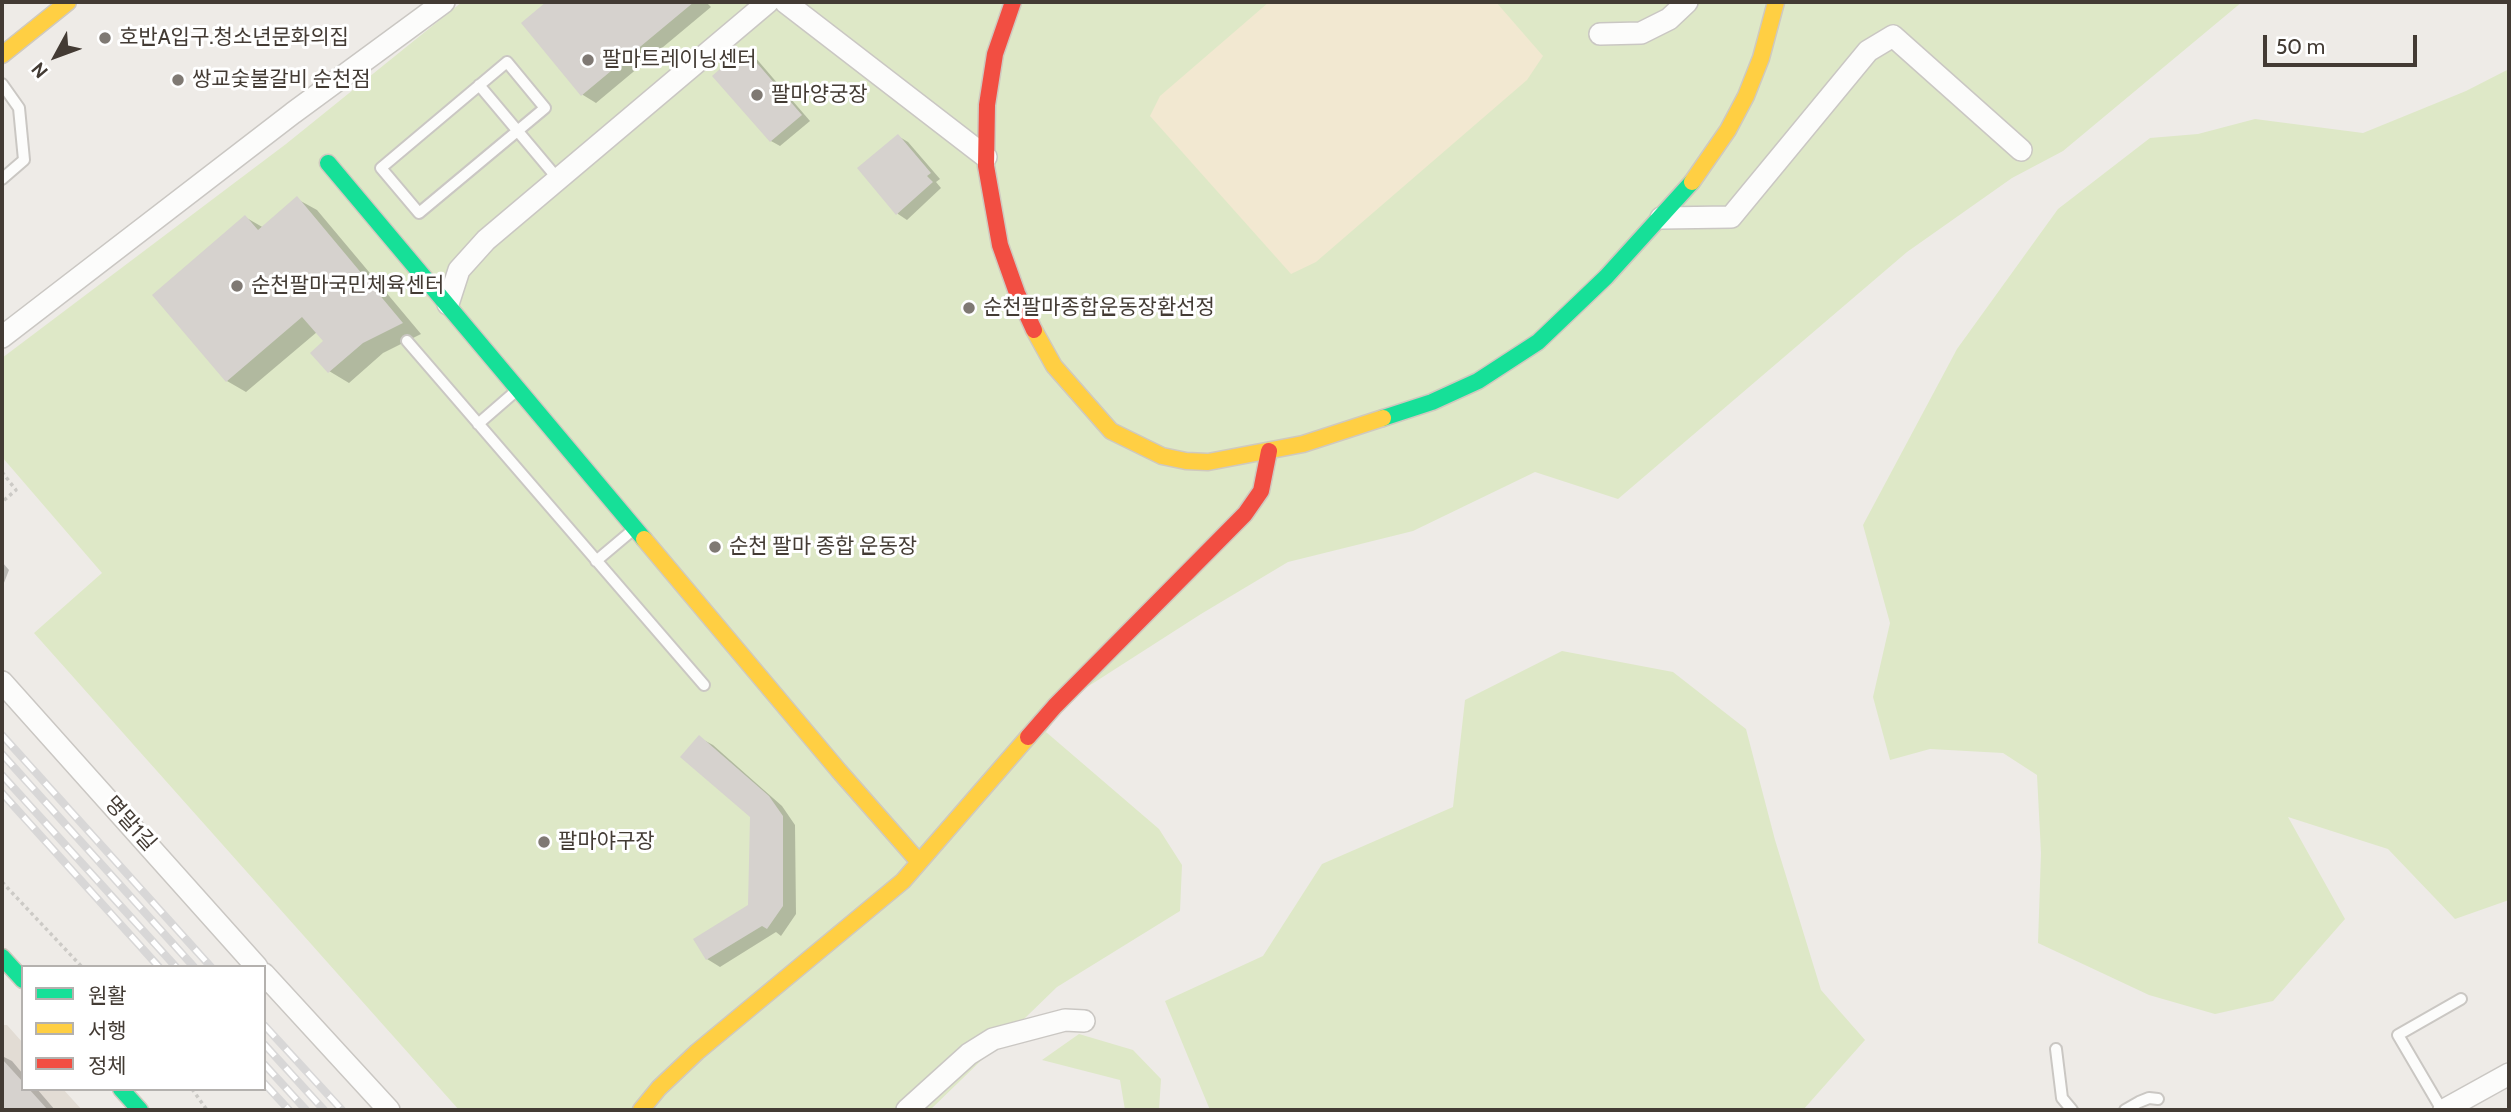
<!DOCTYPE html>
<html>
<head>
<meta charset="utf-8">
<style>
  body { margin:0 }
  #map { position:relative; width:2511px; height:1112px; overflow:hidden; background:#eeebe7; font-family:Cabin,"Noto Sans KR",sans-serif }
  canvas { display:block }
  .frame { position:absolute; inset:0; border:4px solid #433b34; pointer-events:none }
  .legend { position:absolute; left:21px; top:965px; width:245px; height:126px; box-sizing:border-box; background:#fff; border:2px solid #b4b1ae; margin:0; padding:9px 12px; list-style:none; font-size:21px; color:#433b34 }
  .legend li { display:flex; align-items:center; gap:14px; height:35px }
  .legend b { width:35px; border:2px solid #b4b1ae }
  .north { position:absolute; left:21px; top:21px; width:70px; height:70px; -webkit-text-stroke:5px #fff; paint-order:stroke; rotate:229deg; font-size:19px; font-weight:700; line-height:28px; text-align:center; color:#433b34 }
  .north::after { content:''; display:block; margin:auto; width:24px; height:32px; background:#433b34; clip-path:polygon(50% 0,100% 100%,50% 72%,0 100%) }
  .scale { position:absolute; left:2263px; top:35px; width:154px; height:32px; box-sizing:border-box; border:4px solid #433b34; border-top:0; padding-left:9px; font-size:21px; line-height:24px; white-space:nowrap; color:#433b34; -webkit-text-stroke:5px #fff; paint-order:stroke }
</style>
</head>
<body>
<div id="map">
<canvas width="2511" height="1112"></canvas>
<div class="frame"></div>
<ul class="legend">
<li><b style="height:9px;background:#16e098"></b>원활</li>
<li><b style="height:9px;background:#ffcf43"></b>서행</li>
<li><b style="height:9px;background:#f24e42"></b>정체</li>
</ul>
<div class="north">N</div>
<div class="scale">50 m</div>
</div>
<script>
const ctx = document.querySelector('canvas').getContext('2d');
ctx.lineJoin = 'round';
function fillPath(path, color) { ctx.fillStyle = color; ctx.fill(path, 'evenodd'); }
const poly = rows => new Path2D(rows.map(r => 'M' + r).join(''));
function strokePath(path, color, width, dash) { ctx.strokeStyle = color; ctx.lineWidth = width; ctx.lineCap = dash ? 'butt' : 'round'; ctx.setLineDash(dash || []); ctx.stroke(path); }
function write(font, color, halo, rows, align = 'center') {
  ctx.font = font + ' Cabin,"Noto Sans KR",sans-serif'; ctx.lineWidth = 6; ctx.setLineDash([]); ctx.textBaseline = 'middle'; ctx.strokeStyle = halo; ctx.fillStyle = color; for (const [text, x, y, turn = 0] of rows) {
    ctx.save(); ctx.translate(x, y); ctx.rotate((+turn || 0) * Math.PI / 180); ctx.textAlign = isNaN(turn) ? turn : align; if (halo) ctx.strokeText(text, 0, 0); ctx.fillText(text, 0, 0); ctx.restore();
  }
}
fillPath(poly([
  [2,1025,7,1025,23,1043,23,1089,63,1089,82,1110,2,1110]
]), '#e2dcd4');
fillPath(poly([
  [462,2,2242,2,2063,151,2012,178,1907,252,1618,499,1535,472,1413,531,1288,562,1201,614,1070,698,1046,732,1159,829,1182,865,1180,911,1057,987,930,1110,459,1110,34,633,102,573,2,457,2,358,286,144],
  [2509,69,2509,900,2455,919,2388,849,2288,817,2345,919,2273,1001,2215,1014,2149,995,2038,943,2041,853,2037,775,2003,753,1930,749,1890,760,1873,697,1890,623,1863,525,1957,349,2058,209,2150,138,2198,134,2255,119,2363,133,2466,91],
  [1562,651,1673,672,1746,729,1775,840,1821,990,1865,1040,1803,1110,1210,1110,1165,1001,1263,956,1322,864,1453,807,1465,700],
  [1079,1034,1133,1050,1161,1079,1159,1110,1125,1110,1120,1080,1042,1060]
]), '#dee8c7');
fillPath(poly([
  [1269,2,1496,2,1543,56,1527,80,1316,262,1291,274,1150,116,1160,96]
]), '#f2e8d1');
fillPath(poly([
  [549,2,706,2,711,7,596,103,583,95,523,24],
  [745,50,754,56,810,121,780,146,771,141],
  [898,136,908,142,940,179,936,182,941,188,907,220,898,214,860,169],
  [297,199,317,210,421,334,383,353,349,383,329,371,326,341,317,332,246,392,227,381,245,217,264,228],
  [2,562,9,570,2,588],
  [700,738,713,745,782,806,795,825,796,914,781,936,776,932,720,967,707,959,750,906,751,816],
  [2,1056,12,1061,23,1074,23,1089,37,1089,55,1110,6,1110,2,1106]
]), '#0003');
fillPath(poly([
  [546,2,694,2,581,96,521,23],
  [744,48,802,115,770,142,712,76],
  [898,134,931,173,927,176,933,182,896,215,857,168],
  [297,196,403,323,363,343,328,373,310,353,323,341,302,317,226,382,152,295,245,215,258,230],
  [699,735,769,796,783,816,783,906,767,929,762,926,706,960,693,939,748,905,750,817,680,757],
  [2,1059,23,1082,23,1089,29,1089,48,1110,2,1110]
]), '#d6d2ce');
const lane = poly([
  [507,62,545,108,419,213,381,168,507,62],
  [2,84,19,108,24,160,2,179],
  [479,85,558,179],
  [407,341,704,685],
  [478,424,516,391],
  [596,561,634,529],
  [2056,1049,2062,1098,2072,1110],
  [2125,1110,2139,1102,2149,1098,2158,1099],
  [2442,1110,2398,1035,2461,999]
]);
const street = poly([
  [785,2,986,157],
  [1600,34,1641,33,1669,19,1687,2],
  [1661,218,1731,217,1868,51,1893,36,2021,150],
  [448,304,459,270,486,240,768,2],
  [2,337,293,113,444,2],
  [2,682,257,967],
  [264,974,389,1110],
  [907,1110,969,1054,993,1039,1065,1020,1084,1021],
  [2444,1110,2509,1074]
]);
const fast = poly([
  [328,163,644,539],
  [1383,418,1432,402,1478,381,1538,342,1606,277,1692,182],
  [2,957,23,980],
  [121,1089,140,1110]
]);
const slow = poly([
  [2,55,68,2],
  [1692,182,1728,130,1746,96,1761,58,1776,2],
  [1034,330,1054,366,1111,431,1162,456,1186,461,1208,462,1303,444,1383,418],
  [644,539,839,771,919,862],
  [641,1110,659,1088,697,1052,903,881,1028,737]
]);
const jam = poly([
  [1013,2,995,54,987,105,986,166,1000,245,1017,293,1034,330],
  [1028,737,1055,706,1245,514,1261,491,1269,451]
]);
strokePath(lane, '#cac7c3', 14);
strokePath(street, '#cac7c3', 24);
strokePath(fast, '#cfc9bf', 19);
strokePath(slow, '#cfc9bf', 19);
strokePath(jam, '#cfc9bf', 19);
strokePath(poly([
  [2,472,16,490,2,502],
  [2,882,82,967],
  [192,1089,207,1110]
]), '#cccac6', 3.5, [3.5, 3.5]);
strokePath(lane, '#fcfcfb', 10);
strokePath(street, '#fcfcfb', 21);
strokePath(fast, '#16e098', 16);
strokePath(slow, '#ffcf43', 16);
strokePath(jam, '#f24e42', 16);
const rail = poly([
  [2,735,211,967],
  [2,754,194,967],
  [2,775,176,967],
  [2,793,159,967],
  [264,1025,342,1110],
  [264,1044,324,1110],
  [264,1064,306,1110],
  [264,1083,289,1110]
]);
strokePath(rail, '#d8d7d7', 8);
strokePath(rail, '#fff', 5, [16]);
for (const [x, y, r, color] of [
  [105,38,7,"#7f7973"],
  [588,60,7,"#7f7973"],
  [178,80,7,"#7f7973"],
  [757,95,7,"#7f7973"],
  [237,286,7,"#7f7973"],
  [969,308,7,"#7f7973"],
  [715,547,7,"#7f7973"],
  [544,842,7,"#7f7973"]
]) { const dot = new Path2D(); dot.arc(x, y, r, 0, 2 * Math.PI); ctx.fillStyle = color; ctx.fill(dot); strokePath(dot, '#fff', 2.5); }
write('21px', '#433b34', '#fff', [
  ["호반A입구.청소년문화의집",119,38],
  ["팔마트레이닝센터",602,60],
  ["쌍교숯불갈비 순천점",192,80],
  ["팔마양궁장",771,95],
  ["순천팔마국민체육센터",251,286],
  ["순천팔마종합운동장환선정",983,308],
  ["순천 팔마 종합 운동장",729,547],
  ["팔마야구장",558,842]
], 'left');
write('21px', '#433b34', '#fff', [
  ["명말1길",130,824,48]
]);
</script>
</body>
</html>
